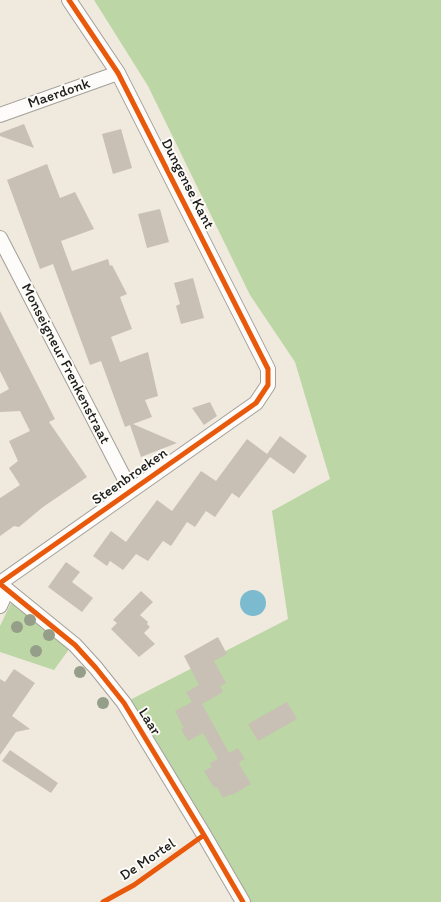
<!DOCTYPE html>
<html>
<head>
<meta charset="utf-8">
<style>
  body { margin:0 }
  canvas { display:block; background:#efe9de }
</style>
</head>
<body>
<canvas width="441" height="902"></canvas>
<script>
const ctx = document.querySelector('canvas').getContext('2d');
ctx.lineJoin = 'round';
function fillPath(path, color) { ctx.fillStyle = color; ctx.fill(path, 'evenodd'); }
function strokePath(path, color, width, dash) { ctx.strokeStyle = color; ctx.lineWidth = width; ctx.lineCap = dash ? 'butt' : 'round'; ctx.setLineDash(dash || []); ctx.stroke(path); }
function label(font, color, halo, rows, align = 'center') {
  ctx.font = font + ' Itim,sans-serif'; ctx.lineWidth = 4; ctx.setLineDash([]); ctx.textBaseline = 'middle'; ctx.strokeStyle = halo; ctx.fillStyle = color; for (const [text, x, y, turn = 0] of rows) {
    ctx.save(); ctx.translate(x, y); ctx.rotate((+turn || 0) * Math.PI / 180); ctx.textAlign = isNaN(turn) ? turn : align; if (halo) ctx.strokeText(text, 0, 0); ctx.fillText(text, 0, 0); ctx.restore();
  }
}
fillPath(new Path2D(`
  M 94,0 L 441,0 L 441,902 L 243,902 L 124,703 L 288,619 L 272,511 L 330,479 L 295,362 L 250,295 L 148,86 Z
  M 12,601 L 70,648 L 54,670 L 0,652 L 0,626 Z`), '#bcd6a6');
fillPath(new Path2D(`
  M240 603a13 13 0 1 1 26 0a13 13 0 1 1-26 0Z`), '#7cbbcf');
fillPath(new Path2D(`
  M 24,124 L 34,148 L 0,136 L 0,133 Z
  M 121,129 L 132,168 L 113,174 L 102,134 Z
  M 47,164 L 60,198 L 75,192 L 94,229 L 61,241 L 72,271 L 108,259 L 110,266 L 112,265 L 127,294 L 120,297 L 132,329 L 111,337 L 120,362 L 148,352 L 158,396 L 145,400 L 152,417 L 133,424 L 177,443 L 141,457 L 130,425 L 125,427 L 101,361 L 90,365 L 53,264 L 40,269 L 7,180 Z
  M 160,209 L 169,242 L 147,248 L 138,214 Z
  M 193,278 L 204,318 L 181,324 L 176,306 L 180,304 L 174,283 Z
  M 0,311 L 55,419 L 49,422 L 87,477 L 43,507 L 19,527 L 14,526 L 0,536 L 0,498 L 20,485 L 9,468 L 18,461 L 9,441 L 30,431 L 20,411 L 0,412 L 0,394 L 9,389 L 0,371 Z
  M 210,402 L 217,416 L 204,425 L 192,408 Z
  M 280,436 L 307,456 L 294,474 L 270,457 L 239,498 L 232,493 L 215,517 L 206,511 L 195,527 L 187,522 L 171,546 L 163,541 L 148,561 L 136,554 L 123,570 L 110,561 L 107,566 L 93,556 L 111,531 L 126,542 L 157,500 L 172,511 L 201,471 L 216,481 L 247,439 L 267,454 Z
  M 66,562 L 80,572 L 72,582 L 93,598 L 82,612 L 48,587 Z
  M 141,591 L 153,602 L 140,615 L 148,622 L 147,624 L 150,627 L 144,633 L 155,644 L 139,657 L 111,629 L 117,623 L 113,620 Z
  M 218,637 L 227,654 L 214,661 L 226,683 L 220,686 L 223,692 L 202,704 L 229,753 L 238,748 L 245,759 L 239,762 L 240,763 L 239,764 L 251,784 L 232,795 L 231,794 L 223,798 L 217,787 L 214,788 L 204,771 L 212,767 L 210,763 L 218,759 L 203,733 L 188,741 L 181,729 L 184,728 L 175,711 L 192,702 L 186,692 L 199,685 L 184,656 Z
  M 14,669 L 35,683 L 12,716 L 30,729 L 16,732 L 0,755 L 0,679 L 5,682 Z
  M 287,702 L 297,719 L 258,741 L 248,724 Z
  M 10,750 L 58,783 L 51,793 L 2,761 Z`), '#c8c0b4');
const minor = new Path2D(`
  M 0,115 L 118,73
  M 0,238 L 131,491
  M 0,583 L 256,403 L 268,385 L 268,369 L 118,73 L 69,0
  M 0,584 L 75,645 L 96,668 L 124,703 L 204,835 L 243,902
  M 0,606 L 7,590`);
strokePath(minor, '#a3a099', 16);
strokePath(minor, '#fdfcfa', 14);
strokePath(new Path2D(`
  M 0,583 L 256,403 L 268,385 L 268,369 L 118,73 L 69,0
  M 0,584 L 75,645 L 96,668 L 124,703 L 204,835 L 243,902
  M 103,902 L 134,885 L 204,835`), '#e8590c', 5);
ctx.fillStyle = '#959e88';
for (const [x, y] of [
  [30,620],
  [17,627],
  [49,635],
  [36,651],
  [80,672],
  [103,703]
]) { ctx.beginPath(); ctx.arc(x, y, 6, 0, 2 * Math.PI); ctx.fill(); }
label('15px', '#1c1c1c', '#fdfcf7', [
  ["Maerdonk",59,94,-19],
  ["Dungense Kant",187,184,63],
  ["Monseigneur Frenkenstraat",65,364,63],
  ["Steenbroeken",130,477,-35],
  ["Laar",149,722,58],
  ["De Mortel",148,860,-34]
]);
</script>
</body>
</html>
